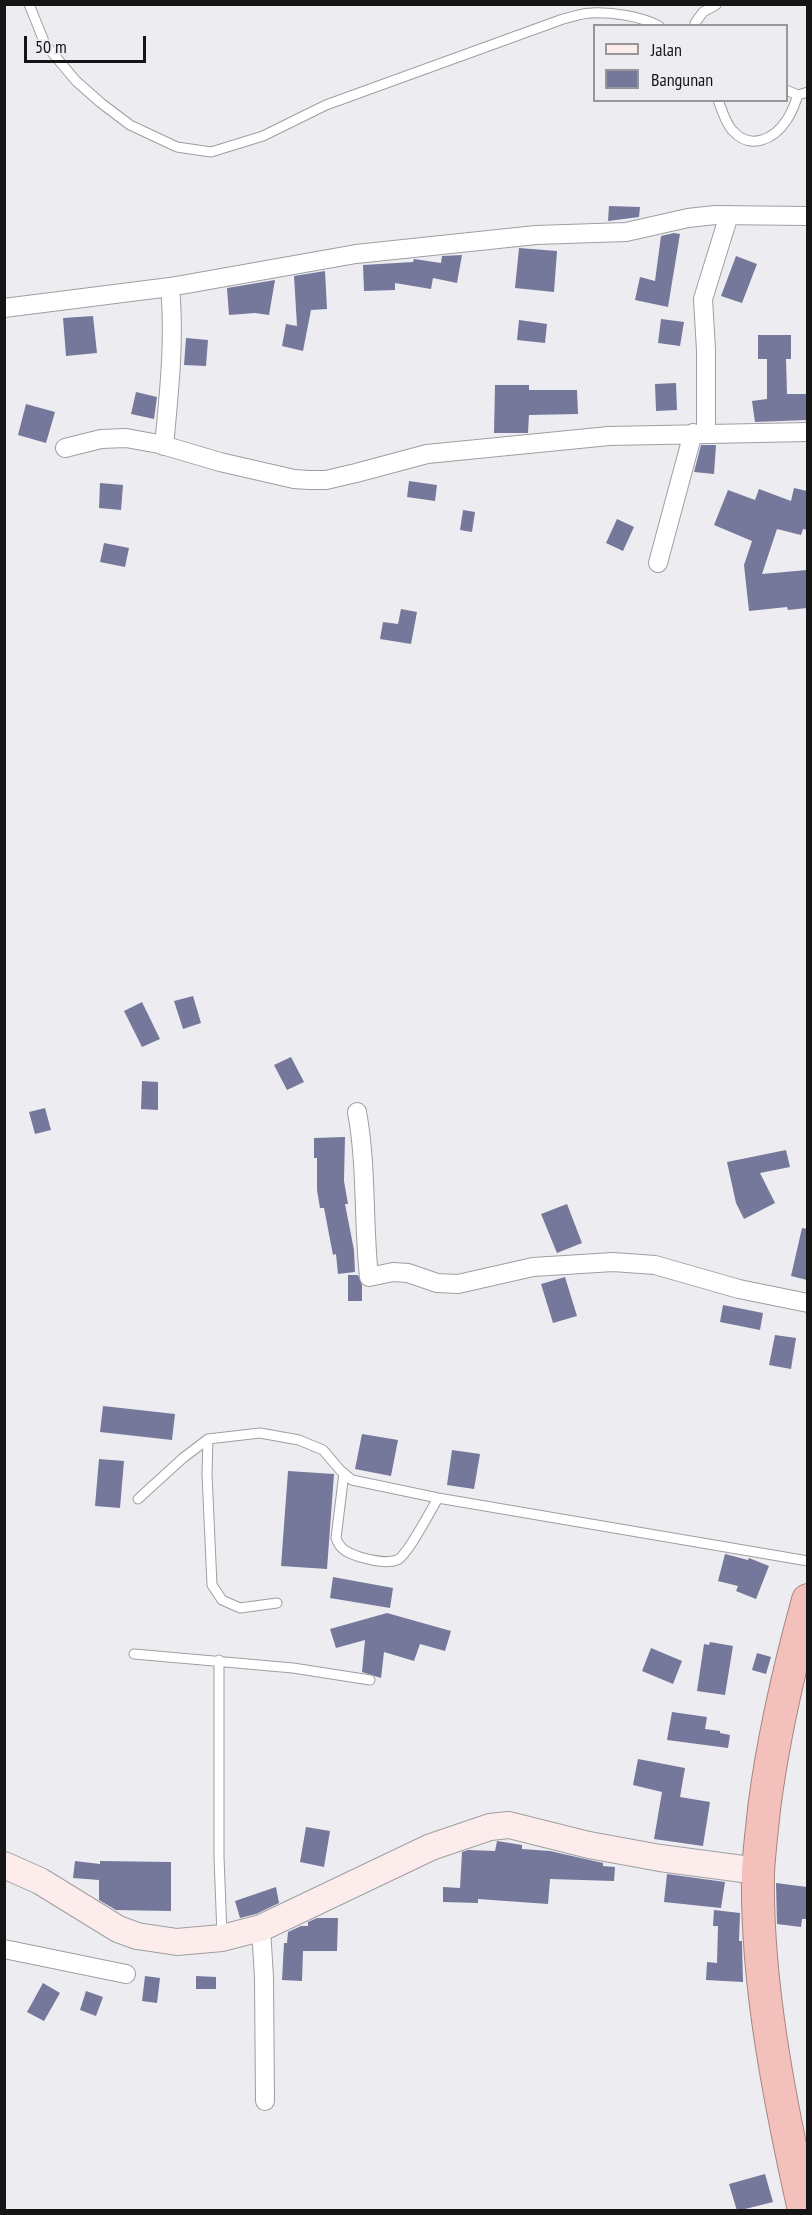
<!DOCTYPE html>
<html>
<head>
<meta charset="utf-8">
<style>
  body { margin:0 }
  #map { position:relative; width:812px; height:2215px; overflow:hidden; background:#ededf1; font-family:"PT Sans Narrow",sans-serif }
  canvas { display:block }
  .frame { position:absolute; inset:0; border:6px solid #151516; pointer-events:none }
  .legend { position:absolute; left:593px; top:24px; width:195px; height:78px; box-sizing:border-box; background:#ededf1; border:2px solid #979799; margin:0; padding:8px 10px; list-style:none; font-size:18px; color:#151516 }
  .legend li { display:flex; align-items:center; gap:12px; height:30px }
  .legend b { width:30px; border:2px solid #979799 }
  .scale { position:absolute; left:24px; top:36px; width:122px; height:27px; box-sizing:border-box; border:3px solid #151516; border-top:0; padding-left:8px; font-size:18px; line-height:21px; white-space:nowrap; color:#151516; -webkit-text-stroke:4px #ededf1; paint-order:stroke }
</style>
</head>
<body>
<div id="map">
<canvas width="812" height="2215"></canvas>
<div class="frame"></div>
<ul class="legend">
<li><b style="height:8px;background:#fceceb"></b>Jalan</li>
<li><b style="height:16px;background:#75779b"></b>Bangunan</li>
</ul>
<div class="scale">50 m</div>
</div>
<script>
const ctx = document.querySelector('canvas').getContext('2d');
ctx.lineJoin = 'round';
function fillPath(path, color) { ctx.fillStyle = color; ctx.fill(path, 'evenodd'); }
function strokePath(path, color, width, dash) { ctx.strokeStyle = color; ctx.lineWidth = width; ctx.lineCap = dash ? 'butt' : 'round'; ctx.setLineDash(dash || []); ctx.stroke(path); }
fillPath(new Path2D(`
  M 609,206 L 640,207 L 639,217 L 608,221 Z
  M 674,233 L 680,234 L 668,307 L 635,300 L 640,277 L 655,281 L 661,236 Z
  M 519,248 L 557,251 L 554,292 L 515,288 Z
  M 462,255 L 457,283 L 433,278 L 431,289 L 395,283 L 395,290 L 364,291 L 363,265 L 413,262 L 414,259 L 441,263 L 442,256 Z
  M 736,256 L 757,264 L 742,303 L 721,296 Z
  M 325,271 L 327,309 L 311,310 L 303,351 L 282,346 L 286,324 L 297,326 L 294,276 Z
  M 275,280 L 269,315 L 255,313 L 229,315 L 227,288 Z
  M 93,316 L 97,353 L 66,356 L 63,318 Z
  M 661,319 L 684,322 L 680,346 L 658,343 Z
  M 519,320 L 547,324 L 545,343 L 517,340 Z
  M 758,335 L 791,335 L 791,359 L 786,359 L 787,394 L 807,394 L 807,420 L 755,422 L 752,401 L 767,399 L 767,359 L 758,359 Z
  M 186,338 L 208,340 L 206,366 L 184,365 Z
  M 676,383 L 677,410 L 656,411 L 655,384 Z
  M 495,385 L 529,385 L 529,390 L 577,390 L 578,414 L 529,415 L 528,433 L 494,433 Z
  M 136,392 L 157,397 L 154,419 L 131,414 Z
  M 26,404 L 55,412 L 46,443 L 18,435 Z
  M 701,445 L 716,445 L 714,474 L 694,472 Z
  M 409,481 L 437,485 L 435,501 L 407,497 Z
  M 100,483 L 123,485 L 121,510 L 99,508 Z
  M 794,488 L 807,491 L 807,530 L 803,529 L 801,535 L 777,529 L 762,574 L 807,570 L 807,608 L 788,610 L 787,607 L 749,611 L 744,565 L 752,541 L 714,525 L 728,490 L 755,500 L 759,489 L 791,501 Z
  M 463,510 L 475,512 L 472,532 L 460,530 Z
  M 617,519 L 634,527 L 623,551 L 606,543 Z
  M 104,543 L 129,548 L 125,567 L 100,562 Z
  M 401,609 L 417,612 L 411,644 L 380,639 L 383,622 L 398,624 Z
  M 193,996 L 201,1023 L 183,1029 L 174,1001 Z
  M 142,1002 L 160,1039 L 142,1047 L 124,1011 Z
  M 291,1057 L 304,1082 L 287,1090 L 274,1065 Z
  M 142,1081 L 158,1082 L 158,1110 L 141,1109 Z
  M 45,1108 L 51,1130 L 35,1134 L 29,1112 Z
  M 345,1137 L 344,1181 L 348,1204 L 345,1204 L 354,1250 L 355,1272 L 338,1274 L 336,1254 L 333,1255 L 324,1208 L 320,1208 L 317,1190 L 317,1158 L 314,1158 L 314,1138 Z
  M 786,1150 L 790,1167 L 760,1173 L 775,1203 L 744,1219 L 736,1203 L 727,1162 Z
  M 567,1204 L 582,1243 L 557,1253 L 541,1214 Z
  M 802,1228 L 807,1229 L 807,1280 L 791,1276 Z
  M 348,1275 L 358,1275 L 362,1285 L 362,1301 L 348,1301 Z
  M 565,1277 L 577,1316 L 553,1323 L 541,1284 Z
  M 723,1305 L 763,1313 L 760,1330 L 720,1322 Z
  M 775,1335 L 796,1338 L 791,1369 L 769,1365 Z
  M 103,1406 L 175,1414 L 172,1440 L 100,1432 Z
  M 362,1434 L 398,1440 L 391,1476 L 355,1469 Z
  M 452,1450 L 480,1454 L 474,1489 L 447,1485 Z
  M 99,1459 L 124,1461 L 120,1508 L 95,1506 Z
  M 288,1471 L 334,1474 L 327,1569 L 281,1566 Z
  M 725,1554 L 748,1560 L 749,1558 L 769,1566 L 756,1599 L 736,1591 L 738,1586 L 718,1581 Z
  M 333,1577 L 393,1588 L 390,1608 L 330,1598 Z
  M 387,1613 L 451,1631 L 445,1651 L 420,1644 L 414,1661 L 384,1652 L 381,1678 L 362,1672 L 365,1640 L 336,1648 L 330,1629 Z
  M 710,1642 L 733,1646 L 725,1695 L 697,1691 L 704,1644 L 709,1645 Z
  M 651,1648 L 682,1661 L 673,1684 L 642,1671 Z
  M 757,1653 L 771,1657 L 766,1674 L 752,1670 Z
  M 672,1712 L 707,1717 L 705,1729 L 720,1731 L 720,1733 L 730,1735 L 728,1748 L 667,1740 Z
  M 638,1759 L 685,1768 L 680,1797 L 710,1802 L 703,1846 L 654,1839 L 662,1792 L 633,1785 Z
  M 306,1827 L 330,1831 L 324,1867 L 300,1862 Z
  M 497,1841 L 522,1845 L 522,1849 L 550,1851 L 603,1863 L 603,1866 L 615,1867 L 614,1881 L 550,1879 L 548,1904 L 478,1899 L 478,1903 L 443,1902 L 443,1887 L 460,1888 L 462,1852 L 468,1850 L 495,1851 Z
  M 75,1861 L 100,1864 L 100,1861 L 171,1862 L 171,1911 L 116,1910 L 99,1900 L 99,1880 L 73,1878 Z
  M 667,1874 L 725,1882 L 721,1908 L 664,1902 Z
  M 776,1883 L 807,1887 L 807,1919 L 802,1919 L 801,1927 L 777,1924 Z
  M 276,1887 L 279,1903 L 256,1914 L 240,1918 L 235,1901 Z
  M 714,1910 L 740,1913 L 739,1941 L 742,1941 L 743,1982 L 706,1980 L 707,1962 L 717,1963 L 718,1926 L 713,1926 Z
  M 317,1918 L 338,1918 L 337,1951 L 303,1951 L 302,1981 L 282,1980 L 284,1943 L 287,1943 L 288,1932 L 301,1926 L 308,1926 L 308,1922 Z
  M 145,1976 L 160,1978 L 157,2003 L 142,2001 Z
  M 196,1976 L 216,1977 L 216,1989 L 196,1989 Z
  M 43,1983 L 60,1993 L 44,2021 L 27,2012 Z
  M 86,1991 L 103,1997 L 96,2016 L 80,2010 Z
  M 765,2174 L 773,2202 L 737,2211 L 729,2184 Z`), '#75779b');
const lane = new Path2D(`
  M 29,4 L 45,44 L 76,81 L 101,103 L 130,125 L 177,147 L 211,152 L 263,136 L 326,105 L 563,19 C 572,17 582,13 591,13 C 613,12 640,16 659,26
  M 695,26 L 695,23 L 703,12 L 716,5
  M 786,90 L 798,95 L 808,92
  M 718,100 C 722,110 725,122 732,130 C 750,151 774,139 786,121 C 792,113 795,103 798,95
  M 208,1439 L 207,1474 L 212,1585 L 222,1600 L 240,1608 L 277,1603
  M 344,1473 L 336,1538 C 340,1550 348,1553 360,1557 C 371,1560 386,1564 397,1560 C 407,1556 431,1510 438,1498
  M 138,1499 L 183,1458 L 208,1439 L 260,1433 L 299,1440 L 323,1450 L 341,1471 L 352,1480 L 438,1498 L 808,1561
  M 134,1654 L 293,1668 L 370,1680
  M 219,1660 L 219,1857 L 222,1935`);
const street = new Path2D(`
  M 4,308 L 170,287 L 356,254 L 536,235 L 626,232 L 688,218 L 715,215 L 808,216
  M 706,433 L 706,350 L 703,299 L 729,215
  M 164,446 C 169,393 175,340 170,287
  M 65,448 L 101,439 L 126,438 L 159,444 L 220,462 L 294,479 L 309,480 L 326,480 L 356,473 L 427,454 L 609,436 L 808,432
  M 658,563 L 693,433
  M 357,1112 C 367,1166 363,1221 369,1277 L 393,1272 L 408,1273 L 437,1283 L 458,1284 L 533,1267 L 613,1262 L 655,1265 L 739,1289 L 808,1303
  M 261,1928 L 264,1978 L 265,2101
  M 4,1949 L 126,1974`);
const secondary = new Path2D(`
  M 4,1865 L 40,1881 L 118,1929 L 137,1936 L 177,1942 L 222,1938 L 261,1928 L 431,1847 L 490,1827 L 509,1825 L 589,1845 L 660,1858 L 758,1871`);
const highway = new Path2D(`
  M 804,2210 C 780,2103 756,1982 758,1873 C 759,1852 762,1830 764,1809 C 773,1738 789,1669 808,1600`);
strokePath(lane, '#9f9fa2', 11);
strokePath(street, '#9f9fa2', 20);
strokePath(secondary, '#9f9fa2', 28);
strokePath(highway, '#a68481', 34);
strokePath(lane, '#fff', 9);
strokePath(street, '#fff', 18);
strokePath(secondary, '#fceceb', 26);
strokePath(highway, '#f4c0bb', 32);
</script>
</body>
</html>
